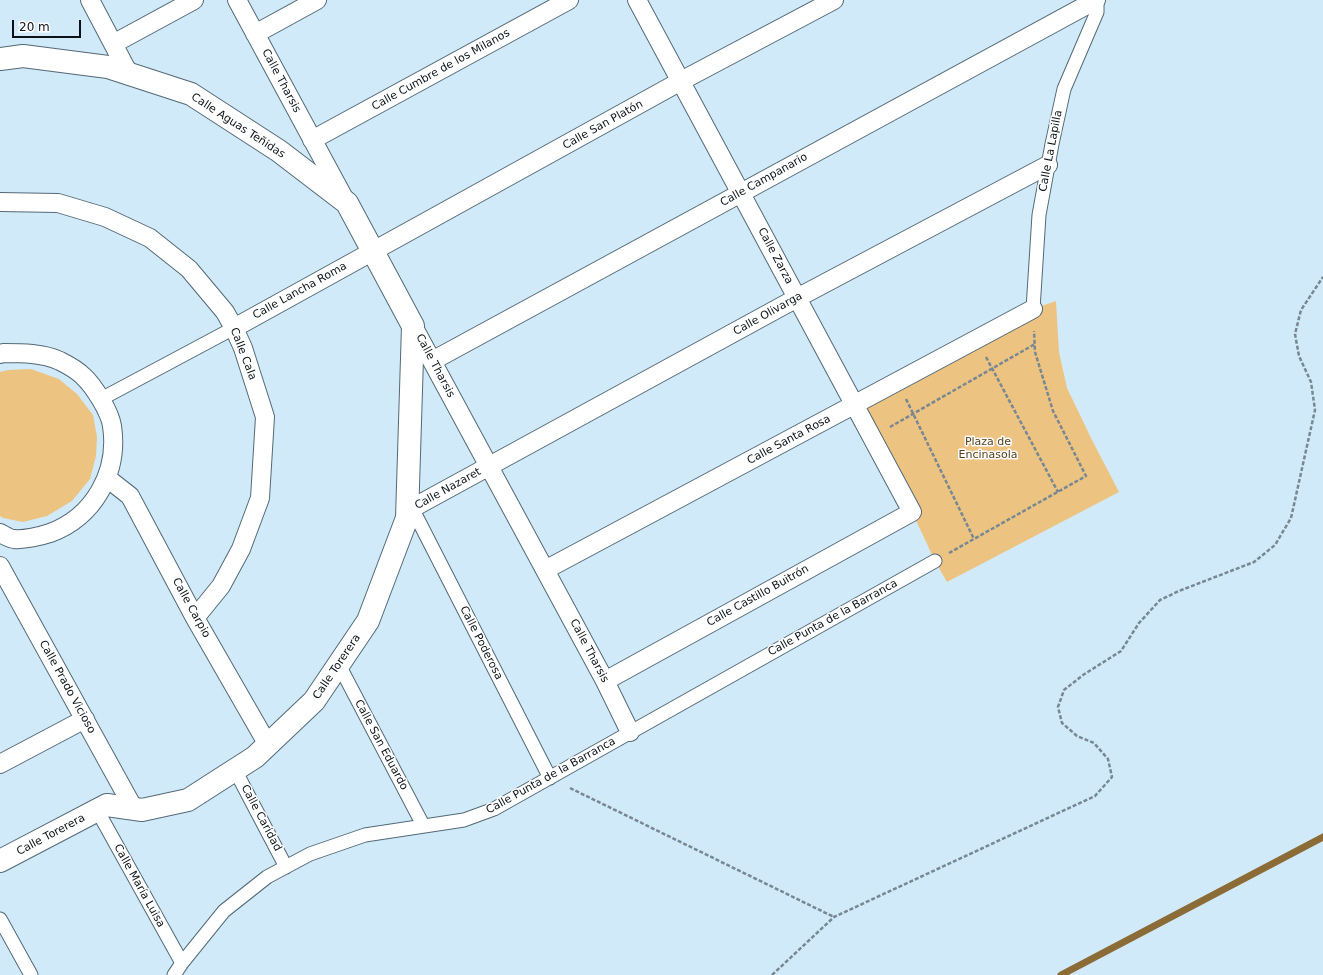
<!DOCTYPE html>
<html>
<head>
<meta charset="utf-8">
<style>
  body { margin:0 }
  #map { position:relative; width:1323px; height:975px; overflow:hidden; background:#d1eaf9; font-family:"DejaVu Sans",sans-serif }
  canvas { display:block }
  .scale { position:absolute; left:12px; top:20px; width:69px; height:18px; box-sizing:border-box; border:2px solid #0a1217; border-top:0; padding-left:5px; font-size:12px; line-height:14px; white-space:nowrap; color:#0a1217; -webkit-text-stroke:3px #fff; paint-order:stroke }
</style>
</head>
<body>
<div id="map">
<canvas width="1323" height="975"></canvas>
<div class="scale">20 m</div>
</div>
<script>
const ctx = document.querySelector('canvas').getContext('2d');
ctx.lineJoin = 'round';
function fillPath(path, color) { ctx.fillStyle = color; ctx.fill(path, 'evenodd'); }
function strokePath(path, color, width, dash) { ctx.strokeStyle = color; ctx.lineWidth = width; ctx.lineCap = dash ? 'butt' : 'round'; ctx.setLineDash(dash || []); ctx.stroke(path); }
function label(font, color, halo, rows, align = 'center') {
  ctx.font = font + ' "DejaVu Sans",sans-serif'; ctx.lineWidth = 3; ctx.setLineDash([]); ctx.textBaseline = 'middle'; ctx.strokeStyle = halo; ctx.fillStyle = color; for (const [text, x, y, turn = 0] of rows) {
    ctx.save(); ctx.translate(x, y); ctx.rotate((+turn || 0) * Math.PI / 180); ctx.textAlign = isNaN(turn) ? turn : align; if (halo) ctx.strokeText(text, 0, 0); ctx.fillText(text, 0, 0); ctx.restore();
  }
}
fillPath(new Path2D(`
  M 1056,301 L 1059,352 L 1067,388 L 1092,440 L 1119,492 L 947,582 L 935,561 L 912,512 L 855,405 L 1033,309 Z
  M 31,369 L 59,379 L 77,394 L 93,415 L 97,437 L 96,456 L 90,479 L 72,501 L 47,516 L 23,522 L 3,518 L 0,516 L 0,372 L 8,370 Z`), '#edc381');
strokePath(new Path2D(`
  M 1061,975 L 1323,837`), '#8c6c36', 7);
const pedestrian = new Path2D(`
  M 1033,309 L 1039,215 L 1052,144 L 1064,89 L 1097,12 L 1097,0
  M 101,399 L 234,328
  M 412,508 L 550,778
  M 339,665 L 423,825
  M 235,770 L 286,867
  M 97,810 L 182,963
  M 0,919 L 31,975
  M 174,975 L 182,963 L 224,911 L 267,877 L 310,854 L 365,835 L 464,820 L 494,809 L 935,561`);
const minor = new Path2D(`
  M 90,0 L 129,74
  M 237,0 L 345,200
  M 255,34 L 317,0
  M 113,44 L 194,0
  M 312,140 L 569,0
  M 0,202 L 58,203 L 105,217 L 150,238 L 189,269 L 225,312 L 234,328 L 243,348 L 265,417 L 260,498 L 241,549 L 221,586 L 195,618
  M 413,326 L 605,681 L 630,732
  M 234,328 L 681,81 L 834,0
  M 0,354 L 3,353 C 22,353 43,353 60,361 C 68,365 78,371 83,376 C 94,386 110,412 112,426 C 119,472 94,517 50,533 C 41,536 24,540 14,539 C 10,539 4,535 0,533
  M 432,361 L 1096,0
  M 107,478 L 130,496 L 195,618 L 268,745
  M 407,511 L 797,298 L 1048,165
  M 0,566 L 134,809
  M 545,570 L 1033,309
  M 605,681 L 912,512 L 637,0
  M 0,764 L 85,719`);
const tertiary = new Path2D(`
  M 0,59 L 23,56 L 108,67 L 191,94 L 279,151 L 347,203 L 413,326 L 407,518 L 368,621 L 314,701 L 255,757 L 188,800 L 142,810 L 107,805 L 0,861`);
strokePath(pedestrian, '#536976', 15);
strokePath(minor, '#536976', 20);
strokePath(tertiary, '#536976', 24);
strokePath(new Path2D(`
  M 986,357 L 1058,492
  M 906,399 L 974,539
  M 890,427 L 1035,344
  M 949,553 L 1086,476 L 1053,411 L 1035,352 L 1034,331
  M 570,788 L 834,917
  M 772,975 L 834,917 L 1095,796 L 1112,777 L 1108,759 L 1094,743 L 1077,736 L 1062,723 L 1058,707 L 1064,690 L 1083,675 L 1121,651 L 1139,623 L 1160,600 L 1179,591 L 1254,562 L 1275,545 L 1291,518 L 1315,410 L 1311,382 L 1299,356 L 1295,334 L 1301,310 L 1323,277`), '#778892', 2.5, [4, 2]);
strokePath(pedestrian, '#fff', 13);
strokePath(minor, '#fff', 18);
strokePath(tertiary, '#fff', 22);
label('11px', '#0a1217', '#fff', [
  ["Calle Cumbre de los Milanos",441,70,-29],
  ["Calle Tharsis",281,81,62],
  ["Calle San Platón",603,125,-29],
  ["Calle Aguas Teñidas",238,126,33],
  ["Calle La Lapilla",1051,151,-79],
  ["Calle Campanario",764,180,-29],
  ["Calle Zarza",775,256,62],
  ["Calle Lancha Roma",300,291,-29],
  ["Calle Olivarga",768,314,-29],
  ["Calle Cala",243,354,69],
  ["Calle Tharsis",435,366,62],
  ["Calle Santa Rosa",789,440,-28],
  ["Calle Nazaret",448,489,-29],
  ["Calle Castillo Buitrón",758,596,-29],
  ["Calle Carpio",191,608,61],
  ["Calle Punta de la Barranca",833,618,-29],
  ["Calle Poderosa",481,643,63],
  ["Calle Tharsis",589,651,62],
  ["Calle Torerera",337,667,-56],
  ["Calle Prado Vicioso",67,687,61],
  ["Calle San Eduardo",381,745,62],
  ["Calle Punta de la Barranca",551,776,-29],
  ["Calle Caridad",261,818,62],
  ["Calle Torerera",51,835,-28],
  ["Calle María Luisa",139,886,61]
]);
label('11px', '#533f1d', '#fff', [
  ["Plaza de",988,442],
  ["Encinasola",988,455]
]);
</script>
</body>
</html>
